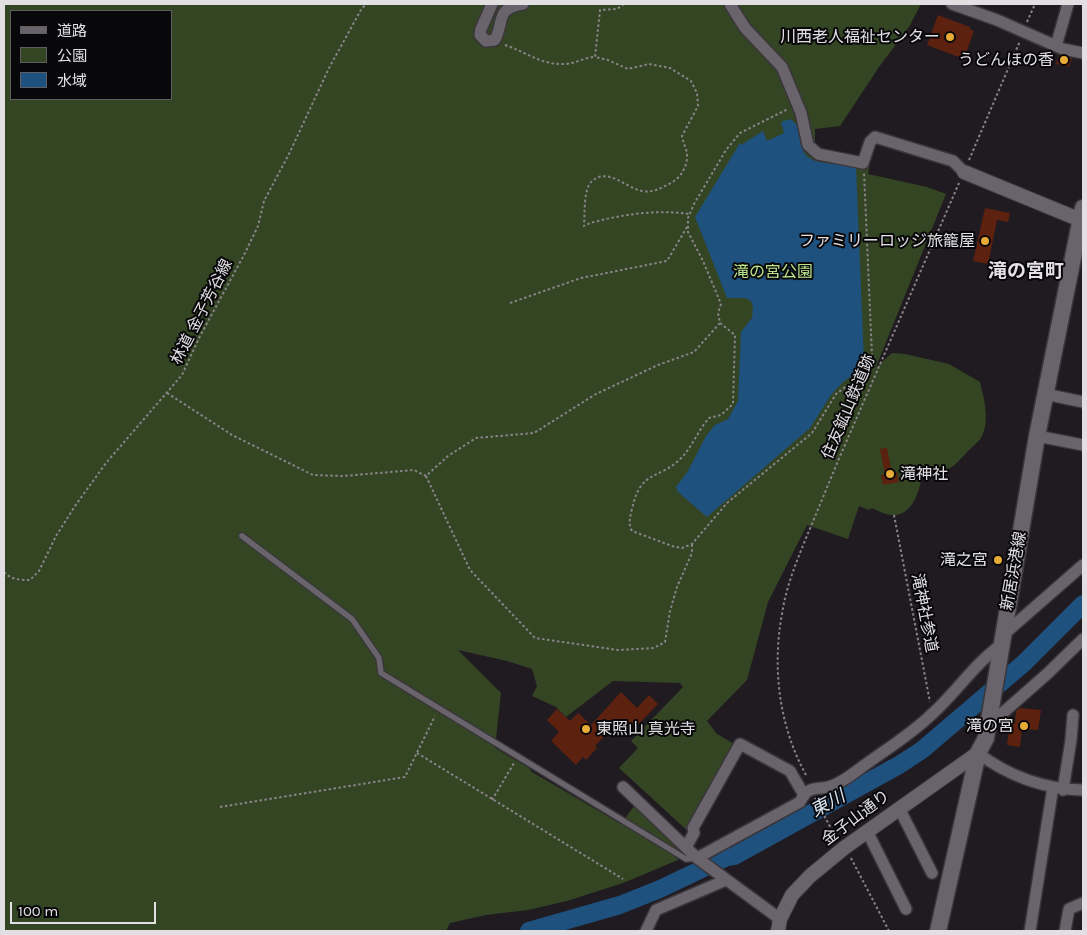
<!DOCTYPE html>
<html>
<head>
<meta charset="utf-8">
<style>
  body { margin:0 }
  #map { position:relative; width:1087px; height:935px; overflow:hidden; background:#201b21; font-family:Karla,"Noto Sans JP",sans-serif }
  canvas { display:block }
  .frame { position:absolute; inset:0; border:5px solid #e2dfe3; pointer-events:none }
  .legend { position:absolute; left:10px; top:10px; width:162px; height:90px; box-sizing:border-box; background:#080709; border:1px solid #5f5d60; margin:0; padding:6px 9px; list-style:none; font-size:15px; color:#e2dfe3 }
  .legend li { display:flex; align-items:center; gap:10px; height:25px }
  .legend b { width:25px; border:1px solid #5f5d60 }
  .scale { position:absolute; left:10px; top:902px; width:146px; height:22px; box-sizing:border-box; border:2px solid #e2dfe3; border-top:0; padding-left:6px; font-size:15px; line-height:18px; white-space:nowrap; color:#e2dfe3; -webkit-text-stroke:4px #080709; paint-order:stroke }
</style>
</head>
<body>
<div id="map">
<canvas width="1087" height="935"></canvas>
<div class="frame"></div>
<ul class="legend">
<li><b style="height:6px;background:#69646b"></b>道路</li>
<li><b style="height:14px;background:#344523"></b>公園</li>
<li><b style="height:14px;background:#1f517e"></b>水域</li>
</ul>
<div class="scale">100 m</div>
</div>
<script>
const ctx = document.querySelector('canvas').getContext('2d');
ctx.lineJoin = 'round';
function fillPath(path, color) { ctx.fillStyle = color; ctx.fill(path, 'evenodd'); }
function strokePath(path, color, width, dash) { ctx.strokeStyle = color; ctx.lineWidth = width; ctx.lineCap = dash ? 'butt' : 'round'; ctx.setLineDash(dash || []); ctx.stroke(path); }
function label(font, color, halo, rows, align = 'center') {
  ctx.font = font + ' Karla,"Noto Sans JP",sans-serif'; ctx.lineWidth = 4; ctx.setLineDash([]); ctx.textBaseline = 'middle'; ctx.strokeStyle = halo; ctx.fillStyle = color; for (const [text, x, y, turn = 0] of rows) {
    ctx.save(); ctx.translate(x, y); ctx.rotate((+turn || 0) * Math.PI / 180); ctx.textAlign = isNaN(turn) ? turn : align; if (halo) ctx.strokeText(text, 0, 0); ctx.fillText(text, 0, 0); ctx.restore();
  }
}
fillPath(new Path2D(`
  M 4,4 L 921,4 L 909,27 L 879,67 L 840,126 L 815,129 L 815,146 L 821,151 L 853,156 L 870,163 L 868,174 L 927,187 L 946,194 L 876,367 L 892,353 L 905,354 L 949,364 L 980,382 C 984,399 990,420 982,436 C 979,442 972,447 968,451 C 950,471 949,471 922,476 C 919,494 910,521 886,514 C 882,513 877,510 872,508 L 869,510 L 859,506 L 848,539 L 807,525 L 768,602 L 747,680 L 707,721 L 717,734 L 736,745 L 691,834 L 619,768 L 638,748 L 631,741 L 683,687 L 680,683 L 613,681 L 566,717 L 556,707 L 532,696 L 537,686 L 532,669 L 507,661 L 458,650 L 501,693 L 495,748 L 529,768 L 532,772 L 621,824 L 634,806 L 682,849 L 677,858 L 678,860 L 623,883 L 567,901 L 528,910 L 486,915 L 450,923 L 446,931 L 4,931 ZM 11,11 L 171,11 L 171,99 L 11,99 Z`), '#344523');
fillPath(new Path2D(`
  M 790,119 C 805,127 796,147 808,157 C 817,165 844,164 856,166 L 864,362 L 860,370 L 843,382 L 831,395 L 810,428 L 707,517 L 678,492 L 676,487 L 688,471 L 706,436 L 715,425 L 728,419 L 738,401 L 741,332 L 752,318 L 753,307 L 751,301 L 745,298 L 727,298 L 695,217 L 740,143 L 741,145 L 763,131 L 767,141 L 784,133 L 781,122 Z`), '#1f517e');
strokePath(new Path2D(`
  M 529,931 L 620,905 L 660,889 L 727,857 L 734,856 L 899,765 L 922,750 L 1024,663 L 1083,604`), '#1f517e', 18);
fillPath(new Path2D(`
  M 938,15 L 970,27 L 970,29 L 974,31 L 964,59 L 927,45 Z
  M 1059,55 L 1072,58 L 1069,67 L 1056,64 Z
  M 985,208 L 1010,213 L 1008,222 L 997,220 L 988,264 L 973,261 Z
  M 887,448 L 892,473 L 897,472 L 899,482 L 883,485 L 881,475 L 885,474 L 880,449 Z
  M 621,692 L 637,708 L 649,695 L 658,704 L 628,735 L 616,724 L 595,746 L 597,748 L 586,760 L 583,757 L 576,765 L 551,741 L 559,732 L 547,720 L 557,709 L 570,721 L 578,713 L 591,725 Z
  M 1020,708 L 1041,710 L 1038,730 L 1022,729 L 1020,747 L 1007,745 L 1010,722 L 1015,723 L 1016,711 Z`), '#5d2110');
const service = new Path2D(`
  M 242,536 L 352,619 L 379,658 L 381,673 L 686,859 L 696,858`);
const minor = new Path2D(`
  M 492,4 L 481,29 L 480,35 L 486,41 L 495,40 C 505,19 495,9 523,4
  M 730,4 L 745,28 L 782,67 L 801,113 L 808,145 L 818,154 L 863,163 L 870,142 L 875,137 L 953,161 L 964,172
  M 952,4 L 997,20 L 1063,49 L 1083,53
  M 1056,46 L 1068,4
  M 1045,394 L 1083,402
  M 1037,436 L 1083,445
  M 1003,635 L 1083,565
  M 989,725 L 1047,674 L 1083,639
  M 978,753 C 1008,776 1045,789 1083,790
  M 623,787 L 697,858 L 780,919
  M 1063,790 L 1071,740 L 1073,715
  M 899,808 L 932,873
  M 867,831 L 906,909
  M 686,847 L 694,833 L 693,828 L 740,744 L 790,771 L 804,795
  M 697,858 L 800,802 C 808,786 813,790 828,787 C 837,785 850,776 858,770 C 882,752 909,736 931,715 C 956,693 974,664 1001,645
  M 646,931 L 656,910 L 726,880
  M 1030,931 L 1053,787
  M 1065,931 L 1069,909 L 1083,903`);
const tertiary = new Path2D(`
  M 964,172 L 1083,221
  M 778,931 L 780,919 L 792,895 L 810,876 L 844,848 L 978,753`);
const secondary = new Path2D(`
  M 938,931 L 978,753 L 986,738 L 1037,436 L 1083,208`);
strokePath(service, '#39363b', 8);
strokePath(minor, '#39363b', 14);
strokePath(tertiary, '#39363b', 16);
strokePath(secondary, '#39363b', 19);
strokePath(new Path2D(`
  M 624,4 L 617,9 L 600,10 L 595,57 L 608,60 L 628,69 L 649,64 L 670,68 L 691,81 L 697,93 L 698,106 L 682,136 C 683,144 688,150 687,158 C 686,169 680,178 671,183 C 661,188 653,193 642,191 C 626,188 608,167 592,181 C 583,189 585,215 584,226 C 591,222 599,221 606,219 C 634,213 661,210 689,214
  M 1027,22 L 1035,4
  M 505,45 C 526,52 541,65 564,64 C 575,64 585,57 595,57
  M 969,160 L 1020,41
  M 510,303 L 581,278 L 667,261 L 687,227
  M 720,323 L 735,335 L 733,404 L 721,415 L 709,418 C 699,429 693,445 683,456 C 661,481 641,467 632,509 C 630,517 628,524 632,531 L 672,546 L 682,548 L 692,544 L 727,503 L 812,433 L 836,394 L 864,373 L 871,362 L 872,356 L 864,172
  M 167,393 L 232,435 L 313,475 L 343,476 L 414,470 L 426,476 L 448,456 L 476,438 L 534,433 L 596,394 L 658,365 L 694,352 L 720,323 L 718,313 L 721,304 L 703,261 L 688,232 L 688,218 L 694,204 L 726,150 L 740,133 L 786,110 L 788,110
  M 426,476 L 470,570 L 535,638 L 618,650 L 654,648 L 665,642 L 670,611 L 677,587 L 692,553 L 692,544
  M 894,515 L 930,702
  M 4,572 C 11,580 21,580 30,580 L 39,571 L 56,536 L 75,506 L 106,463 L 182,375 L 199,338 L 244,255 L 258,226 L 264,201 L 289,154 L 329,68 L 362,8 L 367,4
  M 417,753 L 623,879
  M 806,775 C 779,726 772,668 782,614 C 786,587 796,563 806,538 C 818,510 829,482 841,454 C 880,364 920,273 959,183
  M 815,798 L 837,840
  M 492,800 L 514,763
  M 220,807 L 405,777 L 435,716
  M 851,858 L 889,931`), '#888489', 2, [2.5, 2.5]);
strokePath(service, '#69646b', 5.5);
strokePath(minor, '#69646b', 11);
strokePath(tertiary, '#69646b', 14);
strokePath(secondary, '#69646b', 16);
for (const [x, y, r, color] of [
  [950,37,5,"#e8ab37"],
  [1064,60,5,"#e8ab37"],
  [985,241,5,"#e8ab37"],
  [890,474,5,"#e8ab37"],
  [998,560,5,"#e8ab37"],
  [1024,726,5,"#e8ab37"],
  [586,729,5,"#e8ab37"]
]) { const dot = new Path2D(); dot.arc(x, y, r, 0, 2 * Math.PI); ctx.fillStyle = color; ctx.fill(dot); strokePath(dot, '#080709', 2); }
label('16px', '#e2dfe3', '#080709', [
  ["川西老人福祉センター",940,37],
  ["うどんほの香",1054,60],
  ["ファミリーロッジ旅籠屋",975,241],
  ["滝神社",900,474,"left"],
  ["滝之宮",988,560],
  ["滝の宮",1014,726],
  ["東照山 真光寺",596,729,"left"]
], 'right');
label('16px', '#bae58d', '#080709', [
  ["滝の宮公園",773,272]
]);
label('16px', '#e2dfe3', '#080709', [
  ["林道 金子芳谷線",202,312,-63],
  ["住友鉱山鉄道跡",849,407,-67],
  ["新居浜港線",1014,571,-80],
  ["滝神社参道",924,613,79],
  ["金子山通り",856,818,-37]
]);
label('italic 18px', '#d7e5f3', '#080709', [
  ["東川",828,804,-29]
]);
label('bold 19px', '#e5e0e8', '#080709', [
  ["滝の宮町",1026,272]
]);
</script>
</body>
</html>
